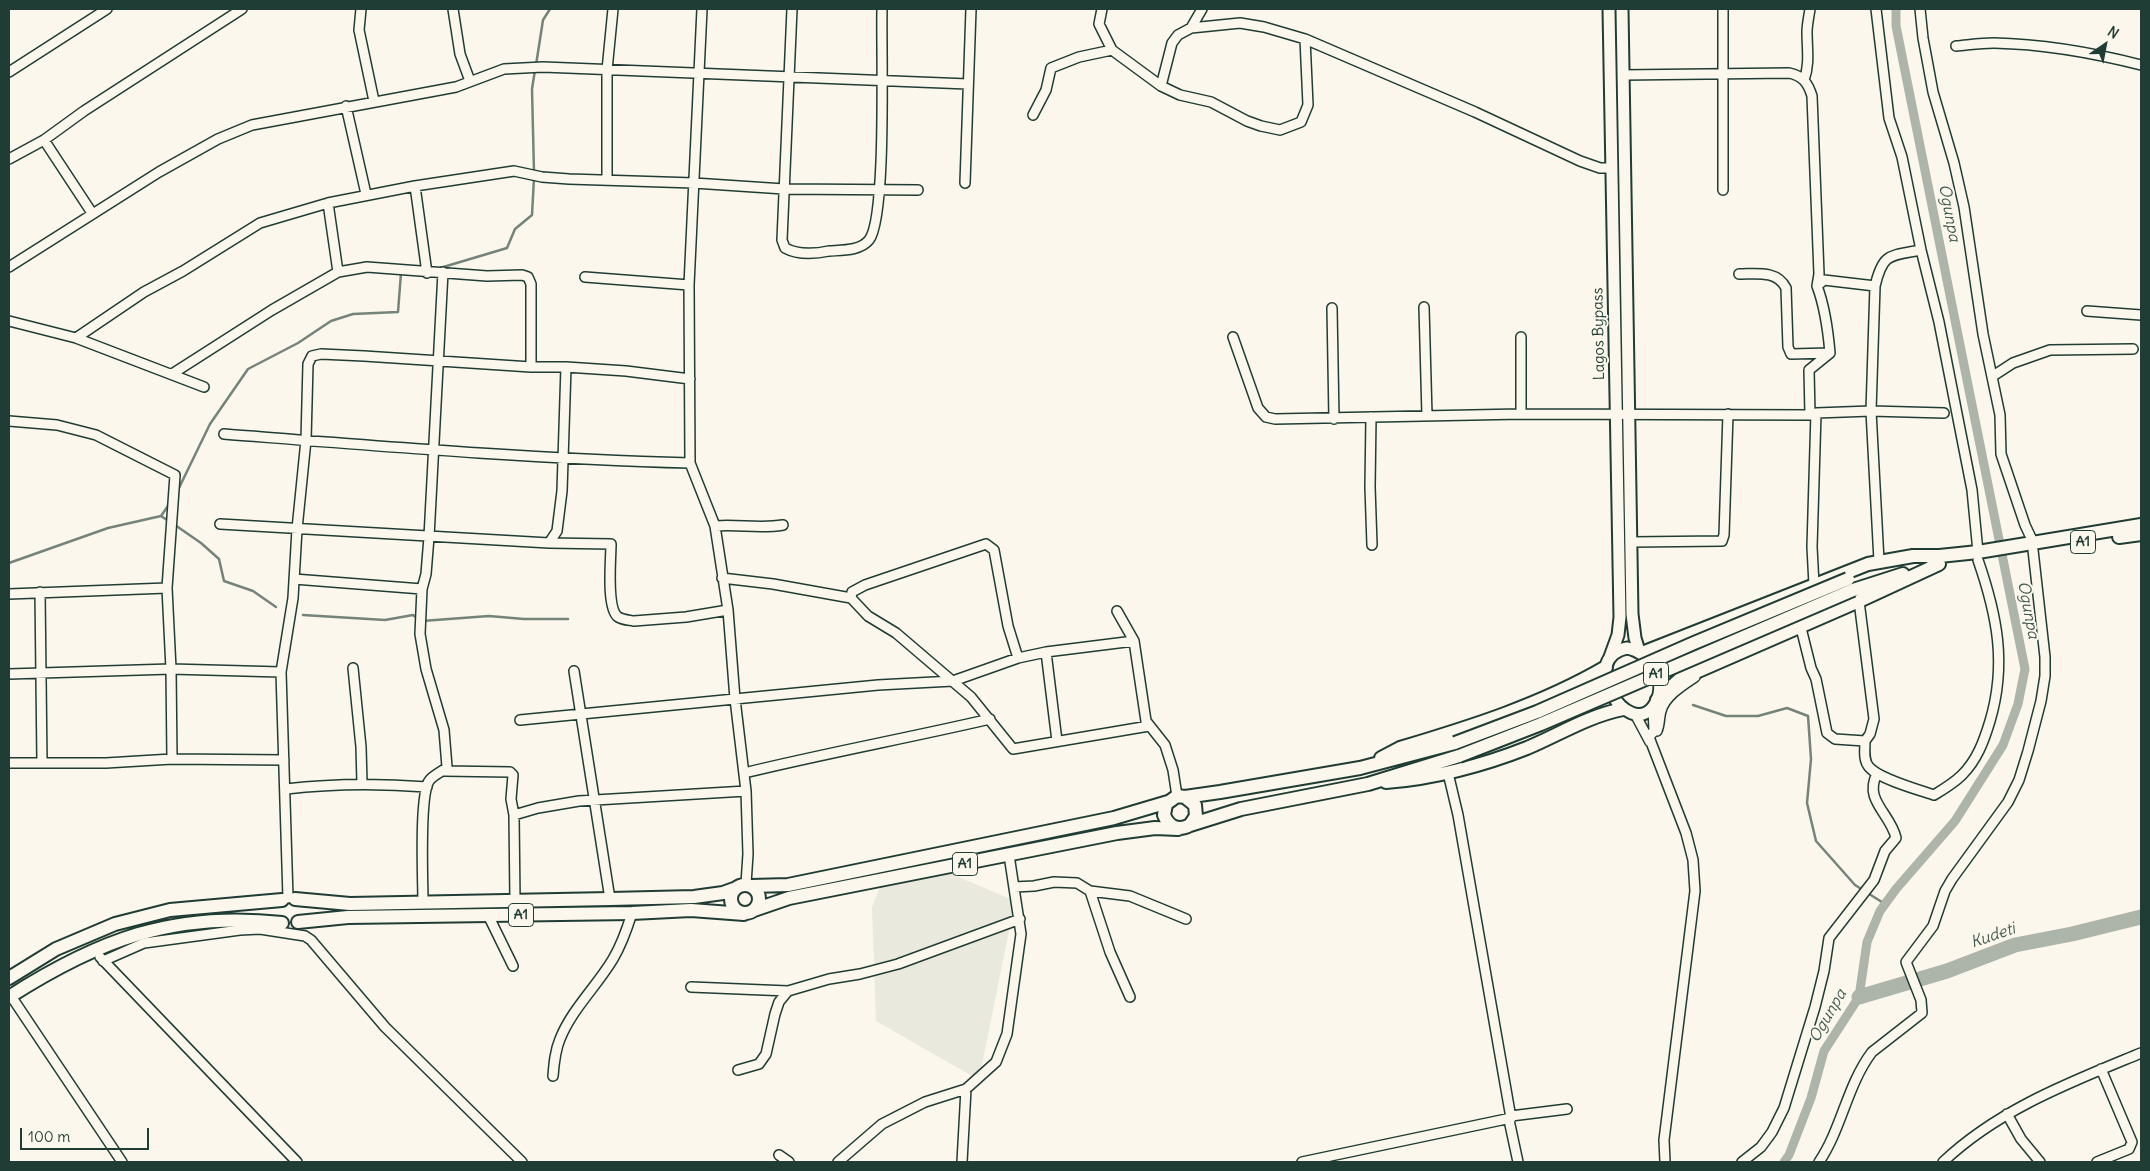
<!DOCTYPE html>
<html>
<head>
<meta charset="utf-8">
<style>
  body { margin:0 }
  #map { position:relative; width:2150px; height:1171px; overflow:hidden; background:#fbf7ec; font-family:Delius,sans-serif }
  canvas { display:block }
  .frame { position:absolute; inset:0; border:10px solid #1f3d34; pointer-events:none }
  .north { position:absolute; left:2080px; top:20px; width:50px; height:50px; -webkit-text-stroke:4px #fbf7ec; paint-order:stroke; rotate:33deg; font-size:14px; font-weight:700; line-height:20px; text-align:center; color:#1f3d34 }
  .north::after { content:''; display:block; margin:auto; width:18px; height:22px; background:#1f3d34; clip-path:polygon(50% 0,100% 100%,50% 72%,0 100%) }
  .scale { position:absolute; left:20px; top:1128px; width:129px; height:22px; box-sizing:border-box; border:2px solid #1f3d34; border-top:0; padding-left:6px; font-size:15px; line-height:18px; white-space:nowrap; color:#1f3d34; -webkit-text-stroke:4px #fbf7ec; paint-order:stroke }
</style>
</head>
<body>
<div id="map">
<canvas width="2150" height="1171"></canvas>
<div class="frame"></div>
<div class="north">N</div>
<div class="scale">100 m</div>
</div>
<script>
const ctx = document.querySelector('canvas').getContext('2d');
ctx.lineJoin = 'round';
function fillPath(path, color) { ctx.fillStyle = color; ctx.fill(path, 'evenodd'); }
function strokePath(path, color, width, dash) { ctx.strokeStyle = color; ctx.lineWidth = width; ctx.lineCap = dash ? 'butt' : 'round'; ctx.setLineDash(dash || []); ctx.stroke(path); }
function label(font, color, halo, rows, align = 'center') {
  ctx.font = font + ' Delius,sans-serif'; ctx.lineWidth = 4; ctx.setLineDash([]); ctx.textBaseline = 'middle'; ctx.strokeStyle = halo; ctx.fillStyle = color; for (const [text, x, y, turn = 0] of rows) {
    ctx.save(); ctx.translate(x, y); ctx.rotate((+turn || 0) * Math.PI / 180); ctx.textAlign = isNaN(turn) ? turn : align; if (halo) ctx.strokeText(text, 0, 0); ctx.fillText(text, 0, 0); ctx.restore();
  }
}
fillPath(new Path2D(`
  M 949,873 L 1015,901 L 979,1080 L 876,1021 L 872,907 L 880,887 Z`), '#eae9de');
strokePath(new Path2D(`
  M 536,65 L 543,20 L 550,9
  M 534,172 L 532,89 L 535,70
  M 440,268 L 507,248 L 515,229 L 532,215 L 534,178
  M 177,492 L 210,424 L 248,369 L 298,343 L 331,321 L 353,314 L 398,312 L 401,273 L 403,273
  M 161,516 L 170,522
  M 175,525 L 201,543 L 219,559 L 224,581 L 253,591 L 276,607
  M 9,563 L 108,528 L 161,516 L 170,503
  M 303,615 L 385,620 L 413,615 L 417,618
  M 422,621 L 489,616 L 524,619 L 568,619
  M 1693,705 L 1726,716 L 1758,716 L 1787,708 L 1808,716 L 1811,759 L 1807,803 L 1816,841 L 1855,885 L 1885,904`), '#74847b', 2.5);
strokePath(new Path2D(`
  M 1784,1162 L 1789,1155 L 1811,1098 L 1824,1051 L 1859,997 L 1867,942 L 1880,911 L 1896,889 L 1955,821 L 2003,745 L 2018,704 L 2025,669 L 1896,26 L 1896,9`), '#adb4aa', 9);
strokePath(new Path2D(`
  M 1859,997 L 1947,971 L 2015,945 L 2072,934 L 2141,917`), '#adb4aa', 15);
const minor = new Path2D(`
  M 361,9 L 359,30 L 374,101
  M 453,9 L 460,54 L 470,81
  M 702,9 L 689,285 L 690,463 L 715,526 L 728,610 L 735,699 L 746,791 L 748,854 L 746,884
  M 792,9 L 782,240 L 785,248 C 798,255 815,254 829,251 C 842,250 860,251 869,240 C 887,218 881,48 882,10
  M 1102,9 L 1099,24 L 1112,50 L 1161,86 L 1180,95 L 1211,102 L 1247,121 L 1261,126 L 1280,130 L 1301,122 L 1308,105 L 1305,39
  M 1723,9 L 1723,190
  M 1876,9 L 1889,118 L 1902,157 L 1921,250 L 1939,322 L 1972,490 L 1978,552
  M 1920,9 L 1923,38 L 1933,92 L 1954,163 L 1964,207 L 1983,334 L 2000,415 L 2001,454 L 2025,525 L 2033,542
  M 1191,28 L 1240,23 L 1264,27 L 1305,39 L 1475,112 L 1580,161 L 1600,168 L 1611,168
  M 1956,46 C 1968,45 1981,43 1994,43 C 2043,44 2094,53 2141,65
  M 9,72 L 107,9
  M 1623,75 L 1789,73 C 1803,76 1808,83 1812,96 L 1819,274 L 1817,286 L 1824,280 L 1875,286
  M 1804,80 C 1810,64 1807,49 1807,32 C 1807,25 1809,16 1810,9
  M 1161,86 L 1172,43 L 1178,35 L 1191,28 L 1202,9
  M 346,106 L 366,194
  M 1033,115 L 1046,90 L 1051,68 L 1079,57 L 1112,50
  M 44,140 L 92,213
  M 9,159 L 44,140 L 84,111 L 242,9
  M 607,180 L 607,70 L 613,9
  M 965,183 L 971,9
  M 415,186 L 427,273
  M 328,203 L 338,272
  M 9,267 L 159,172 L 218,139 L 252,125 L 456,87 L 504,69 L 543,67 L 968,84
  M 1739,274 C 1756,274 1777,270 1786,288 L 1788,347 L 1791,354 L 1830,353
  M 585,277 L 689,285
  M 1424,307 L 1427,416
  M 1332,308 L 1334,419
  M 2087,311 L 2141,315
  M 9,321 L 76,338 L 204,387
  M 1233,337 L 1258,408 L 1266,417 L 1275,419 L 1521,414 L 1810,415 L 1816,413 L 1871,411 L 1944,413
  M 76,338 L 144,292 L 183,271 L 260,223 L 328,203 L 415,186 L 514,171 L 542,177 L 569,179 L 694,183 L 784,189 L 918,190
  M 172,374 L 272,310 L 338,272 L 367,267 L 487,276 L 522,275 L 528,277 L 531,284 L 531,367
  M 1993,376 L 2013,363 L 2050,350 L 2133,349
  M 1521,414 L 1521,337
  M 1810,415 L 1809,370 L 1830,353 C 1828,330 1825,307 1817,286
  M 1371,417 L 1370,487 L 1372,545
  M 9,421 L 57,425 L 96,435 L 175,475 L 167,588 L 171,669 L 172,759
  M 224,434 C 379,446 535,459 690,463
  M 220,524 L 549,543 L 557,531 L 562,491 L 566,367
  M 715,526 C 738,524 760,529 783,525
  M 1632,542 L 1722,541 L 1724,535 L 1728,414
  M 549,543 L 611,544 C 611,559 606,608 618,617 C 623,620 629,620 634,621 L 686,617 L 728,610
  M 1879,561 L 1871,411 L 1875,286 C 1883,253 1889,256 1921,250
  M 722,578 L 773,584 L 851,598 L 868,616 L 896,633 L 971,697 L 1013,749 L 1149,726
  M 294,579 L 422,589
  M 1814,585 L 1812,547 L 1816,413
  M 40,592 L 42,763
  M 9,594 L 167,588
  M 851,598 L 852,592 L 865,585 L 986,544 L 994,550 L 1008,626 L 1018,658
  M 1117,611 L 1134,641 L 1146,721 L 1165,745 L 1173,770 L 1177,796
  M 1802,632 L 1811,668 L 1816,679 L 1827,733 L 1835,739 L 1865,741 L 1870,734 L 1874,719 L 1859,601
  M 1046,652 L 1057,741
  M 353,668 L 361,747 L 362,783
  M 574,671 L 610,899
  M 9,674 L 171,669 L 281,672
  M 1653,708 L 1654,731 L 1649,737 L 1686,833 L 1693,860 L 1695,891 L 1664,1140 L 1665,1162
  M 1635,714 L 1650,742
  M 520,720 L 878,685 L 953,681 L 1018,658 L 1046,652 L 1134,641
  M 1657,731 C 1660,724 1659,717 1661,711 C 1665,696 1683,685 1695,677
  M 1865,741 C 1865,750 1863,760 1869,767 C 1879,779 1919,790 1934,795 C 1944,789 1954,783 1962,775 C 1977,760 1984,741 1990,721 C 2007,664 1997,615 1978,560
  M 9,763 L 106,763 L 172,759 L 284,760
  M 444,771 L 510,772 L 513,775 L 511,799 L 514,815
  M 744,773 C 826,753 908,738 990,719
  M 286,789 C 336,783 377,783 427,787
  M 1014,887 L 1034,886 L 1054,882 L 1077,883 L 1090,891 L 1130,896 L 1186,919
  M 1090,891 L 1110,952 L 1130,997
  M 288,898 L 281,672 L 293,598 L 297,529 L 306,440 L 308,364 L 312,356 L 321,354 L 364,356 L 531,367 L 566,367 L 626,371 L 690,379
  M 515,901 L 514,815 L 538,808 L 579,801 L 746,791
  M 423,903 C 423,880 419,797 429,781 C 433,775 442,772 447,767 L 444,730 L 426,669 L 420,634 L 422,589 L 426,574 L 429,537 L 443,272
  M 488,915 L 513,966
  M 100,957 L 297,1162
  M 103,961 L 144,943 L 240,930 L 260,929 L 305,936 L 311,940 L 385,1027 L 522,1162
  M 691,987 L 788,991 L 829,979 L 860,974 L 898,964 L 1020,919
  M 11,996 L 122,1162
  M 738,1070 L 759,1064 L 766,1054 L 775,1014 L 779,1002 L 788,991
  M 553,1076 C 554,1063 555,1051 560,1039 C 572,1009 597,986 613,959 C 622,944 627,929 632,913
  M 2007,1114 L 2021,1139 L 2040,1162
  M 1511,1116 L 1567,1109
  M 1509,1120 L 1518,1162
  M 779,1155 L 789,1162
  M 838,1162 L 882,1124 L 925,1102 L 966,1089
  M 962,1162 L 966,1089 L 996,1062 L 1007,1034 L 1021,934 L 1009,855
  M 1302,1162 L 1511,1118 L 1458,815 L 1448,773
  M 1742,1162 L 1761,1147 L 1772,1132 L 1784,1108 L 1815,1007 L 1824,971 L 1829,938 L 1874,880 L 1885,851 L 1896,838 C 1891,814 1863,800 1877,774
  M 1819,1162 C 1842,1128 1847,1085 1872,1052 L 1922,1013 L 1921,1000 L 1906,962 L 1933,926 L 1945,891 L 1952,879 L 2008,802 L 2019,780 L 2028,751 L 2041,701 L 2045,676 L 2045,657 L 2033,550
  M 1943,1162 C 1999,1109 2071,1082 2141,1053
  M 2097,1162 L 2129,1149 L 2132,1142 L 2101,1069`);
const major = new Path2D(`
  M 1609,9 L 1620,617 L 1618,635 L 1610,657
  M 1622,9 L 1632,614 L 1635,638 L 1639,651
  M 1627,648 C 1652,652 1670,685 1653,707 C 1628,739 1576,659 1627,648 Z`);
const highway = new Path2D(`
  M 2119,537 L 2141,534
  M 1930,557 L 1978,552 L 2141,525
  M 1853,590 L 1903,574
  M 1642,653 L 1868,564 L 1913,556 L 1938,556
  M 1657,700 L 1680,679 L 1859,601 L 1939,564
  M 1381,758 L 1400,748 C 1470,727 1541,705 1606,667
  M 1386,782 C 1432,779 1484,765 1527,748 C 1560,734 1588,716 1623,709
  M 1185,797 L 1195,805 L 1196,816 L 1190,825 C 1179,831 1169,828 1164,815 L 1166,804 L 1177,796 L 1185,797 L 1220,792 L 1360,768 L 1455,743
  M 1190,825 L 1241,809 L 1368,784 L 1459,756
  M731 899a14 14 0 1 1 28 0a14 14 0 1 1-28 0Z
  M 752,886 L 788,885 L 1114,818 L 1168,802
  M 295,899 L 350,904 L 610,899 L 694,897 L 723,893 L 734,889
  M 754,910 L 789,898 L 1117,833 L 1155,828 L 1178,829
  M 298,922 L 348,917 L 632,913 L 691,910 L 744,914
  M 9,978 L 56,949 L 115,924 L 170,910 L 282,900
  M 9,997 C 98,940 174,911 282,923`);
strokePath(minor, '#1f3d34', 12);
strokePath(major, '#1f3d34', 15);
strokePath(highway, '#1f3d34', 16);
strokePath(minor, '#fbf7ec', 9);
strokePath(major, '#fbf7ec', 11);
strokePath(highway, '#fbf7ec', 12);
const highwayBridge = new Path2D(`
  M 1455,743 L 1537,712 L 1694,643 L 1848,579
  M 1459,756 L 1541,724 L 1853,590`);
strokePath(highwayBridge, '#1f3d34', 16, []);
strokePath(highwayBridge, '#fbf7ec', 12);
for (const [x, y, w] of [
  [2083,542,25],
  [1656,674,25],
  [965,864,25],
  [521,915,25]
]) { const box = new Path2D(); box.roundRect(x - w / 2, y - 11.5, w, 23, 4); ctx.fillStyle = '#fbf7ec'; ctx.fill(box); strokePath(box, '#1f3d34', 1); }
label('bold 14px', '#1f3d34', null, [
  ["A1",2083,542],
  ["A1",1656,674],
  ["A1",965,864],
  ["A1",521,915]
]);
label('15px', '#1f3d34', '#fbf7ec', [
  ["Lagos Bypass",1599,334,-91]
]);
label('italic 16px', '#425b52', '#fbf7ec', [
  ["Ogunpa",1949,213,79],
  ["Ogunpa",2028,610,79],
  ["Kudeti",1993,936,-19],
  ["Ogunpa",1828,1016,-60]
]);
</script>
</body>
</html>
